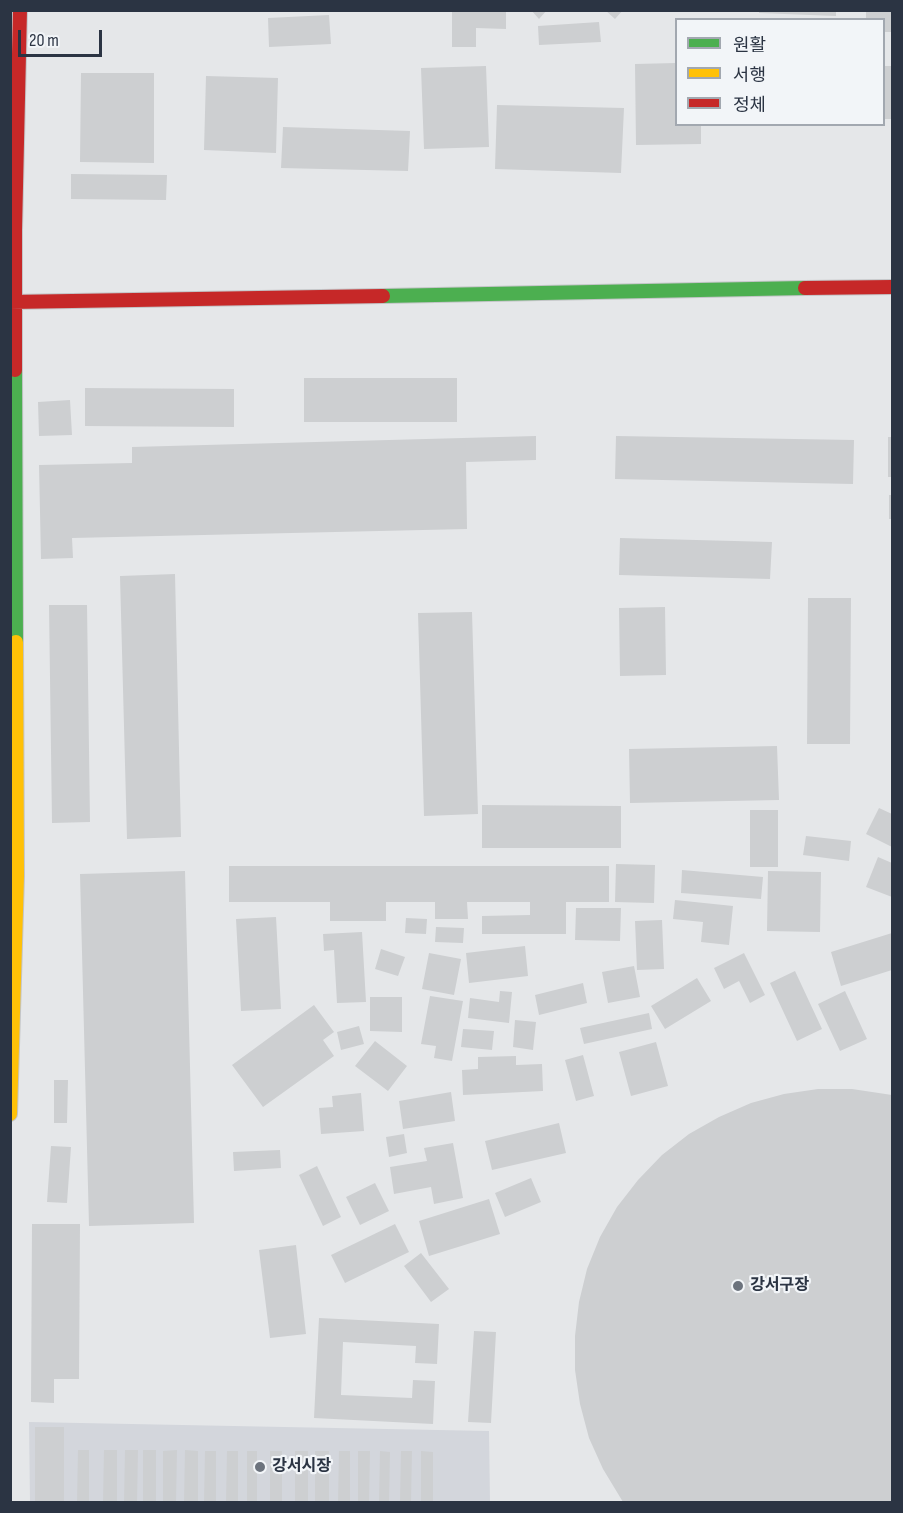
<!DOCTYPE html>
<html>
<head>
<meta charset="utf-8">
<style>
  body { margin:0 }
  #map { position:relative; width:903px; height:1513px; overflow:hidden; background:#e5e7e9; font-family:"Sofia Sans Condensed","Noto Sans KR",sans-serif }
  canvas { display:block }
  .frame { position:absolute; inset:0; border:12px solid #2b3443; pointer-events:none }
  .legend { position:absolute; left:675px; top:18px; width:210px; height:108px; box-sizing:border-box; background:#f2f5f8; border:2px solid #a2a8b0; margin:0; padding:8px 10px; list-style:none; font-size:18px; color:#2b3443 }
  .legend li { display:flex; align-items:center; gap:12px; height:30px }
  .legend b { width:30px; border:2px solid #a2a8b0 }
  .scale { position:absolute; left:18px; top:30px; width:84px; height:27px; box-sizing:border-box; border:3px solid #2b3443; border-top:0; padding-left:8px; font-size:18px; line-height:21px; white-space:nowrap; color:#2b3443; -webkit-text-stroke:4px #f2f5f8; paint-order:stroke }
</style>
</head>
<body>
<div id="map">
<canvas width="903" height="1513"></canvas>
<div class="frame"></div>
<ul class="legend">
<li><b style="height:8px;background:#4caf50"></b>원활</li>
<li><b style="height:8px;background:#ffc107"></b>서행</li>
<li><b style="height:8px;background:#c62828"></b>정체</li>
</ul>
<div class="scale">20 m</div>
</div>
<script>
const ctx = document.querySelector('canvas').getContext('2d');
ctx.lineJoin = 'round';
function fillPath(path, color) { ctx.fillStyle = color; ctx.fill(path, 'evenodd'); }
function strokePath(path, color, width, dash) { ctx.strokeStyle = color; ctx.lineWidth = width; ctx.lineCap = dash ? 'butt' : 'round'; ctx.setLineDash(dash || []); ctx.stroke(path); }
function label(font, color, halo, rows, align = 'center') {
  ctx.font = font + ' "Sofia Sans Condensed","Noto Sans KR",sans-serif'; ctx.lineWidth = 4.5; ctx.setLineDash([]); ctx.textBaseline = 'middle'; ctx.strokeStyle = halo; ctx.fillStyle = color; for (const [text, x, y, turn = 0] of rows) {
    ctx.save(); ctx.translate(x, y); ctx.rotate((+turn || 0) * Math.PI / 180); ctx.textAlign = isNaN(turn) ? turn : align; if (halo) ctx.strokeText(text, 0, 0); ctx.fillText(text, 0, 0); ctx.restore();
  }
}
fillPath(new Path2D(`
  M 29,1422 L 489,1431 L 490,1502 L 30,1502 Z`), '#d3d6dc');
fillPath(new Path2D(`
  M 452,10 L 506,10 L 506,29 L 476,28 L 476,47 L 452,47 Z
  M 531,10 L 547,10 L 539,19 Z
  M 605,10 L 623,10 L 615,19 Z
  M 759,10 L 836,10 L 836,16 L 759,13 Z
  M 866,10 L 892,10 L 892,32 L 884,32 L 884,20 L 866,20 Z
  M 329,15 L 331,44 L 269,47 L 268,18 Z
  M 599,22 L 601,42 L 539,45 L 538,26 Z
  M 676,63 L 676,124 L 701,124 L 701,144 L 636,145 L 635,64 Z
  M 486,66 L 489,147 L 424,149 L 421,68 Z
  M 884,66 L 892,66 L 892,119 L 884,119 Z
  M 81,73 L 154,73 L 154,163 L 80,162 Z
  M 206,76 L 278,78 L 276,153 L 204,150 Z
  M 497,105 L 624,108 L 621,173 L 495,169 Z
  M 283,127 L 410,131 L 408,171 L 281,168 Z
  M 71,174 L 167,175 L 166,200 L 71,199 Z
  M 304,378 L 457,378 L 457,422 L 304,422 Z
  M 85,388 L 234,389 L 234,427 L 85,426 Z
  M 70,400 L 72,435 L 39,436 L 38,402 Z
  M 536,436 L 536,460 L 466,462 L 467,529 L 72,538 L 73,558 L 41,559 L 39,465 L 132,463 L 132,447 Z
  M 616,436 L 854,440 L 853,484 L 615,479 Z
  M 888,437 L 892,437 L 892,477 L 888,477 Z
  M 889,495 L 892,495 L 892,519 L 889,519 Z
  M 620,538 L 772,542 L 770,579 L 619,575 Z
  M 175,574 L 181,837 L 127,839 L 120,576 Z
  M 808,598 L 851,598 L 850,744 L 807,744 Z
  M 49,605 L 87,605 L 90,822 L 52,823 Z
  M 665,607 L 666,675 L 620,676 L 619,608 Z
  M 472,612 L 478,814 L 424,816 L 418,613 Z
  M 777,746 L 779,800 L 630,803 L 629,749 Z
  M 482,805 L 621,806 L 621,848 L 482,848 Z
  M 879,808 L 892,814 L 892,847 L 866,834 Z
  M 750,810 L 778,810 L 778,867 L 750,867 Z
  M 806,836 L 851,841 L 849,861 L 803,855 Z
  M 878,857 L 892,863 L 892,897 L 866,887 Z
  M 616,864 L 655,865 L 654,903 L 615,902 Z
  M 229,866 L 609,866 L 609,902 L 566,902 L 566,934 L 482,934 L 482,916 L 530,915 L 530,902 L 467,902 L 468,919 L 435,919 L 435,902 L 386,902 L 386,921 L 330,921 L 330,902 L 229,902 Z
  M 682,870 L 763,877 L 761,899 L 681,893 Z
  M 185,871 L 194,1223 L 89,1226 L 80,874 Z
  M 768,871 L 821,872 L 820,932 L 767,931 Z
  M 675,900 L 733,906 L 729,945 L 701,942 L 703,922 L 673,919 Z
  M 576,908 L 621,908 L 620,941 L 575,940 Z
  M 276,917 L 281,1009 L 241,1011 L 236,919 Z
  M 406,918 L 427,919 L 426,934 L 405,933 Z
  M 662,920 L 664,969 L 637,970 L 635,921 Z
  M 436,927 L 464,928 L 463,943 L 435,942 Z
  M 362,932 L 366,1002 L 337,1003 L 334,950 L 324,951 L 323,934 Z
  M 892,933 L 892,970 L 841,986 L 831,952 Z
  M 525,946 L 528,976 L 469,983 L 466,953 Z
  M 381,949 L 405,957 L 398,976 L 375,969 Z
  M 429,953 L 461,959 L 454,995 L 422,989 Z
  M 744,953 L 765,995 L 750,1003 L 739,981 L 724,989 L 714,968 Z
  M 634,966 L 640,997 L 608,1003 L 602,972 Z
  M 795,971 L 822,1029 L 797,1041 L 770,983 Z
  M 697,978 L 711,1001 L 665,1029 L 651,1006 Z
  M 583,983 L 587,1003 L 539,1015 L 535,995 Z
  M 500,991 L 512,992 L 509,1023 L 468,1018 L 470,998 L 499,1002 Z
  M 845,991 L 867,1039 L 840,1051 L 818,1004 Z
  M 430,996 L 463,1001 L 452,1061 L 434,1058 L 436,1046 L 421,1044 Z
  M 370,997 L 402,997 L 402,1032 L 370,1031 Z
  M 314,1005 L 334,1032 L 323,1040 L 334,1056 L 263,1107 L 232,1065 Z
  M 649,1013 L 652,1029 L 584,1044 L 580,1028 Z
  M 515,1020 L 536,1022 L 533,1050 L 513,1047 Z
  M 359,1026 L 364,1044 L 341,1050 L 337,1032 Z
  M 463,1029 L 494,1031 L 492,1050 L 461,1047 Z
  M 375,1041 L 407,1066 L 388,1091 L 355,1066 Z
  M 656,1042 L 668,1086 L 631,1096 L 619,1052 Z
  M 583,1055 L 594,1096 L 576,1101 L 565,1060 Z
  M 516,1056 L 516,1065 L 542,1064 L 543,1091 L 463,1095 L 462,1070 L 478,1069 L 478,1057 Z
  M 54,1080 L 68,1080 L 67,1123 L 54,1123 Z
  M 818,1089 L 852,1089 L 892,1095 L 892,1502 L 623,1502 L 603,1469 L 589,1438 L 580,1404 L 575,1370 L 575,1336 L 579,1302 L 587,1269 L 600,1237 L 617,1207 L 638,1180 L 662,1155 L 689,1134 L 719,1117 L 751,1103 L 784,1094 Z
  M 451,1092 L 455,1121 L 403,1129 L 399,1101 Z
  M 361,1093 L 364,1131 L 321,1134 L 319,1108 L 333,1107 L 332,1096 Z
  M 559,1123 L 566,1153 L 492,1170 L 485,1141 Z
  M 404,1134 L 407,1153 L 389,1157 L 386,1137 Z
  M 453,1143 L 463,1198 L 434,1204 L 431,1187 L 394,1194 L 390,1167 L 427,1161 L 424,1148 Z
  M 51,1146 L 71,1147 L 67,1203 L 47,1202 Z
  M 280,1150 L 281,1168 L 234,1171 L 233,1152 Z
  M 317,1166 L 341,1217 L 323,1226 L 299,1175 Z
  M 531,1178 L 541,1202 L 505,1217 L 495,1193 Z
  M 375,1183 L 389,1211 L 360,1225 L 346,1197 Z
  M 489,1199 L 500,1234 L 429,1256 L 419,1221 Z
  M 32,1224 L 80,1224 L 79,1379 L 54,1379 L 54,1403 L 31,1402 Z
  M 395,1224 L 409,1252 L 345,1283 L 331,1255 Z
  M 296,1245 L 306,1334 L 270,1338 L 259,1250 Z
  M 421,1253 L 449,1289 L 431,1302 L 404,1266 Z
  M 319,1318 L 439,1324 L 437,1364 L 415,1363 L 416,1346 L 343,1342 L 341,1395 L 412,1398 L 413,1380 L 435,1381 L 433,1424 L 314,1418 Z
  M 474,1331 L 496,1332 L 491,1423 L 468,1422 Z
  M 35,1427 L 64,1427 L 64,1502 L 35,1502 Z
  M 78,1450 L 89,1450 L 89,1502 L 77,1502 Z
  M 104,1450 L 117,1450 L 117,1502 L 103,1502 Z
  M 125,1450 L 138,1450 L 137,1502 L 124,1502 Z
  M 143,1450 L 156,1450 L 156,1502 L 143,1502 Z
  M 177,1450 L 176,1502 L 163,1502 L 163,1451 Z
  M 185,1450 L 198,1451 L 198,1502 L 184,1502 Z
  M 205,1451 L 216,1451 L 216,1502 L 204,1502 Z
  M 227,1451 L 238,1451 L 238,1502 L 226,1502 Z
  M 247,1451 L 257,1451 L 257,1502 L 247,1502 Z
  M 270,1451 L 282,1451 L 282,1502 L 270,1502 Z
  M 295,1451 L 308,1451 L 308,1502 L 295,1502 Z
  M 315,1451 L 329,1451 L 329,1502 L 315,1502 Z
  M 339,1451 L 350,1451 L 350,1502 L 338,1502 Z
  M 358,1451 L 370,1451 L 369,1502 L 358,1502 Z
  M 380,1451 L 390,1452 L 389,1502 L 379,1502 Z
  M 401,1451 L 412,1451 L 411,1502 L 400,1502 Z
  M 421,1451 L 433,1452 L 433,1502 L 421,1502 Z`), '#cdcfd1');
const fast = new Path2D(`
  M 383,296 L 805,288
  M 15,370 L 16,642`);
const slow = new Path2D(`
  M 10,1114 L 17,876 L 16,642`);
const jam = new Path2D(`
  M 805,288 L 892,287
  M 10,302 L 383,296
  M 15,370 L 15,230 L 20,10`);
strokePath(fast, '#c3c5c7', 16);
strokePath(slow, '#c3c5c7', 16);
strokePath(jam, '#c3c5c7', 16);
strokePath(fast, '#4caf50', 14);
strokePath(slow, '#ffc107', 14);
strokePath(jam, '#c62828', 14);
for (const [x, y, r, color] of [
  [738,1286,6,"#6c737d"],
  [260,1467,6,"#6c737d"]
]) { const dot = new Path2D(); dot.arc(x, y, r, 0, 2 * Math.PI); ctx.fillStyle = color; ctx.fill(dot); strokePath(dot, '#f2f5f8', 2); }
label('bold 16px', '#2b3443', '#f2f5f8', [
  ["강서구장",750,1286],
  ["강서시장",272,1467]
], 'left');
</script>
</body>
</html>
